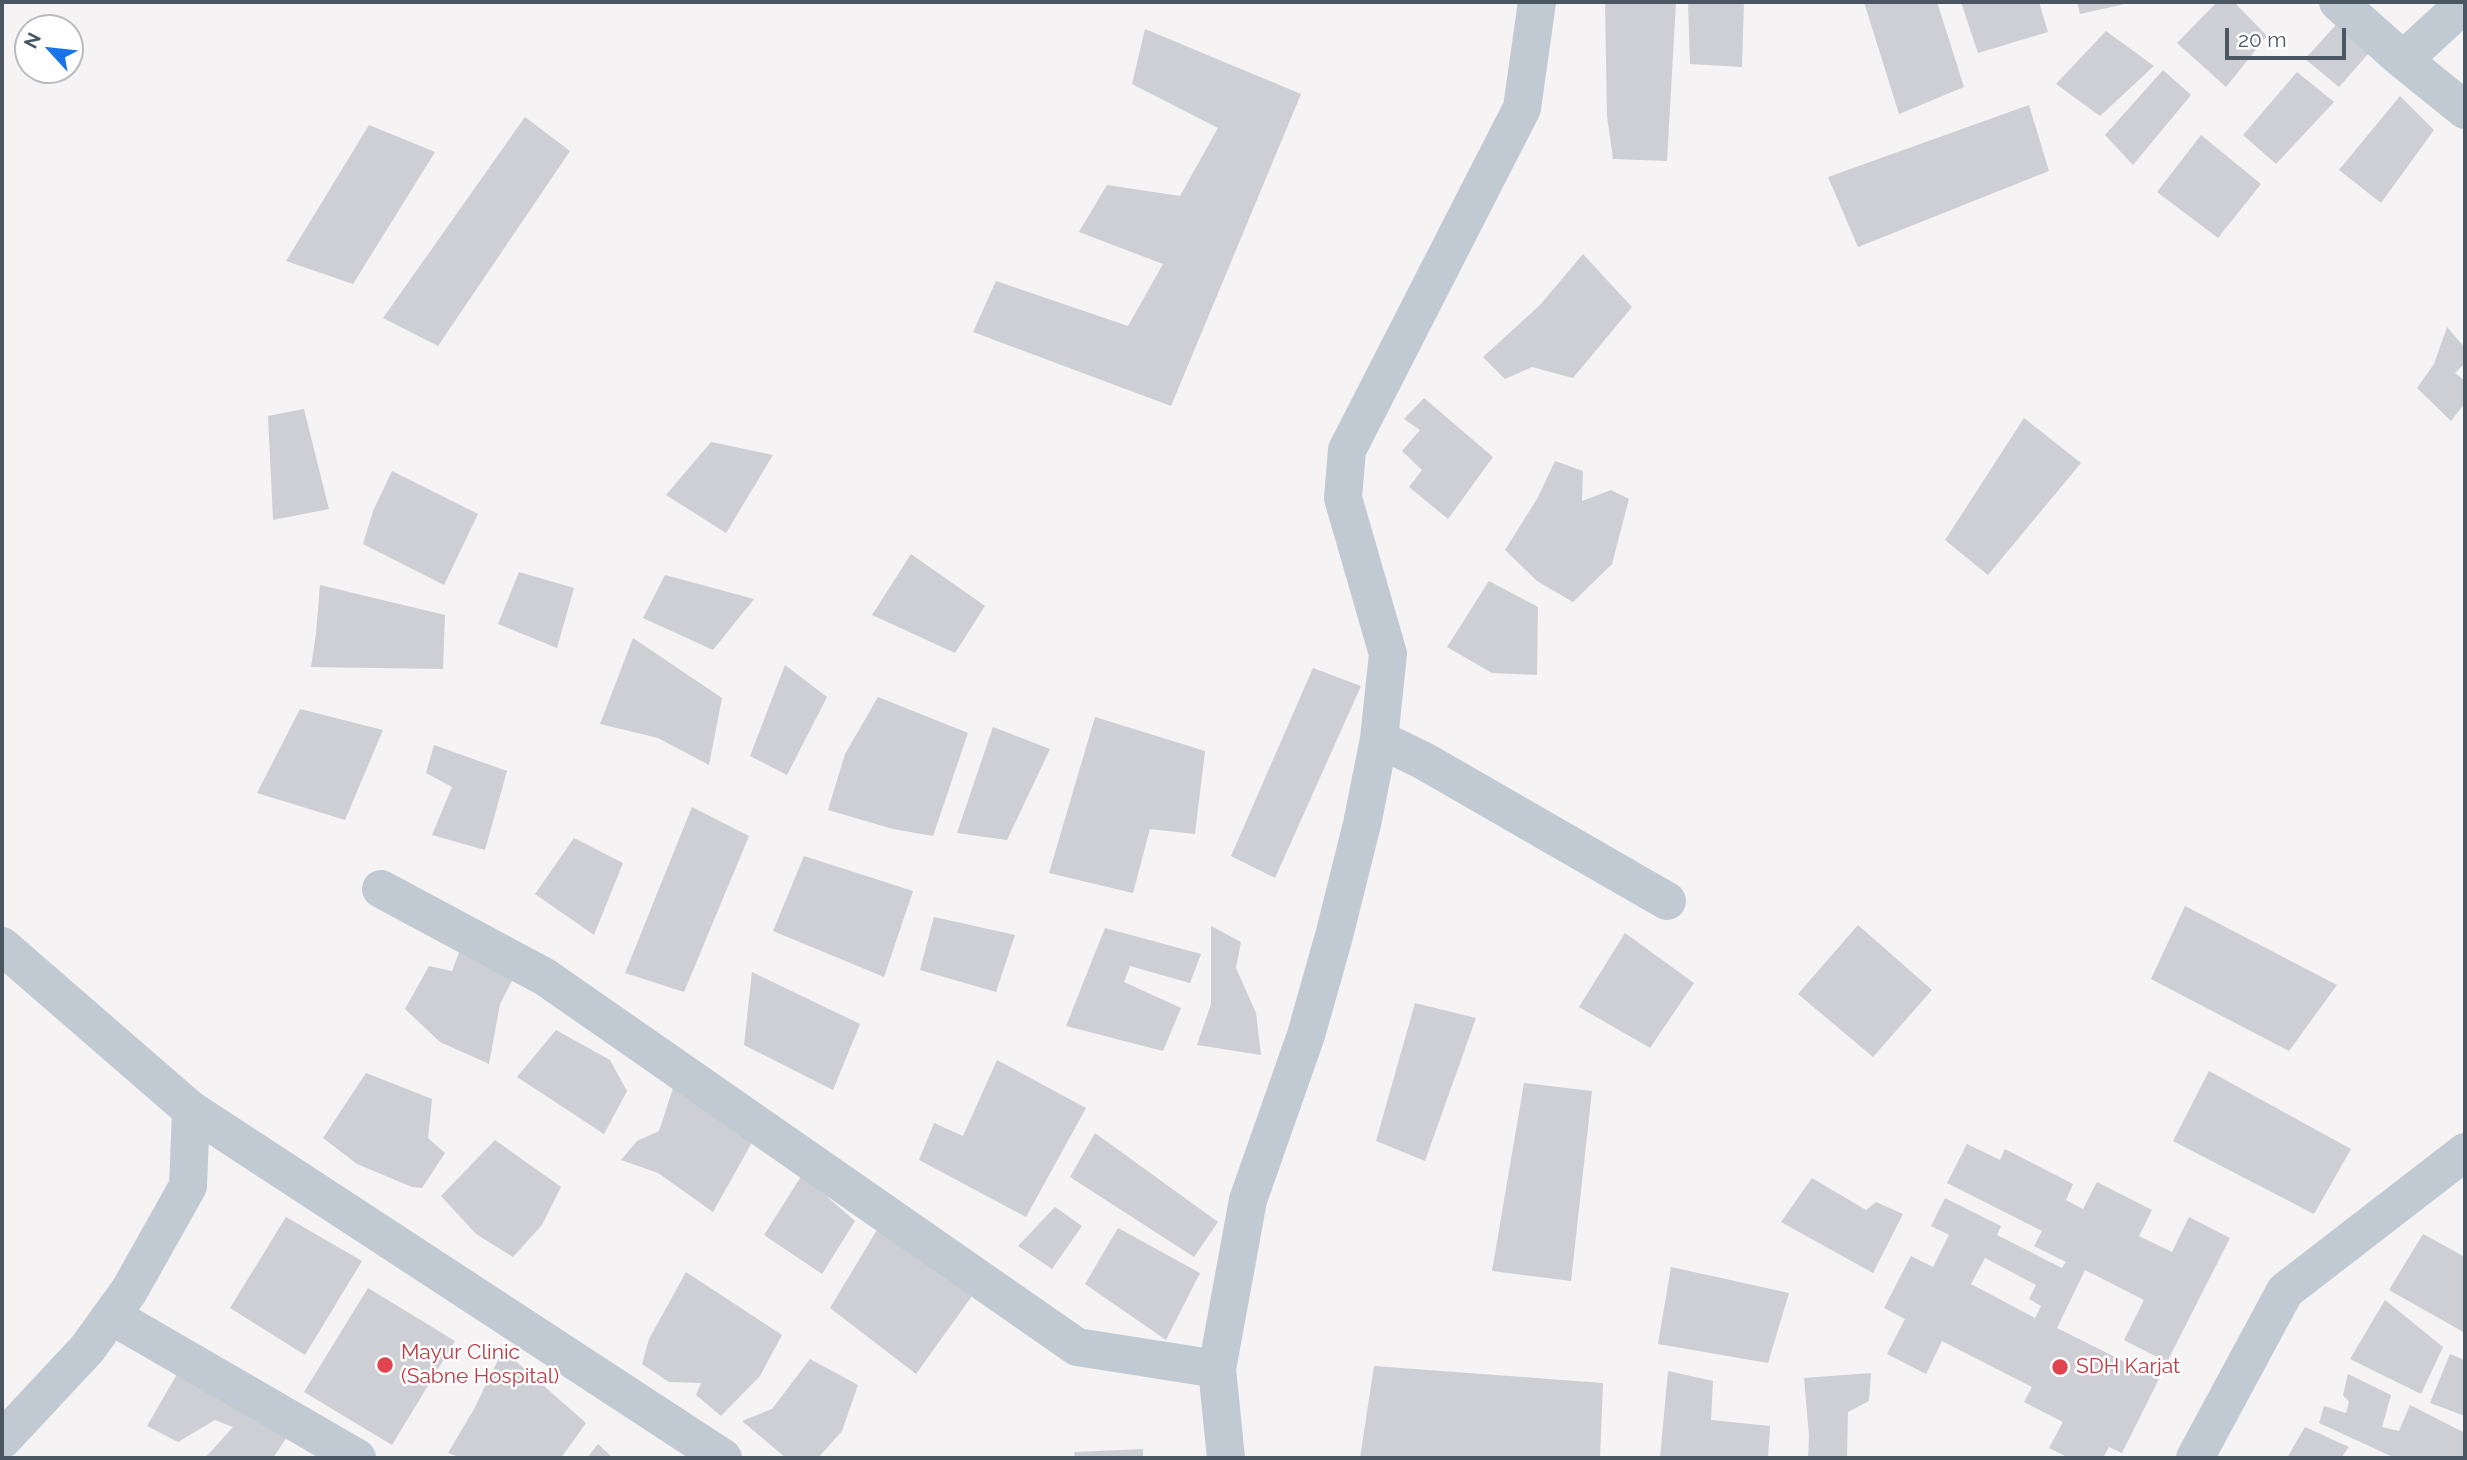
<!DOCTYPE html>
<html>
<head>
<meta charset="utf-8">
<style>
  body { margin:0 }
  #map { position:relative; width:2467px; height:1460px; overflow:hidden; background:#f5f3f3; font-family:Raleway,sans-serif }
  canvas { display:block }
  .frame { position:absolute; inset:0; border:4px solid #4a5661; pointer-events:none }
  .north { position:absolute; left:14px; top:14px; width:70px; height:70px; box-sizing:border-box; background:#fff; border:2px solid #b7bbc0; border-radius:50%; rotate:297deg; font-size:19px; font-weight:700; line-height:28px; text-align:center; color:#4a5661 }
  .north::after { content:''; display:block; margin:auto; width:24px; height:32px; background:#1a73e8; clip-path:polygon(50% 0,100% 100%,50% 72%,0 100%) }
  .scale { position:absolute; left:2225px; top:28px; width:121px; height:32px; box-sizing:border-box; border:4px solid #4a5661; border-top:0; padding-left:9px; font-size:21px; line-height:24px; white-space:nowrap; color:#4a5661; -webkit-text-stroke:5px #fff; paint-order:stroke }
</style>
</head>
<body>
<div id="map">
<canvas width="2467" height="1460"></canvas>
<div class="frame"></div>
<div class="north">N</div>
<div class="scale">20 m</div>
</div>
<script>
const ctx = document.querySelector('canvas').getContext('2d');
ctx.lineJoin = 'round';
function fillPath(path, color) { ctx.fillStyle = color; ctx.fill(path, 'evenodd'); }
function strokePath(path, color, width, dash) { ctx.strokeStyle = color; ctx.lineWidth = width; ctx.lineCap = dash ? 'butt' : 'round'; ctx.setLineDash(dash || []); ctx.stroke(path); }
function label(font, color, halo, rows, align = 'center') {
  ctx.font = font + ' Raleway,sans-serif'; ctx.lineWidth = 5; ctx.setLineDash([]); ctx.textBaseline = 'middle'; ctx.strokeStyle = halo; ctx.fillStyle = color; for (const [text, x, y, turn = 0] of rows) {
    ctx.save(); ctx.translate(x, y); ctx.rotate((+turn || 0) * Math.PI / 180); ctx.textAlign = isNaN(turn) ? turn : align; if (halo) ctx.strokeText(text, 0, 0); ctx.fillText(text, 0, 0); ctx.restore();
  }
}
fillPath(new Path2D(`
  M 1605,2 L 1676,2 L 1667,161 L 1613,159 L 1607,116 Z
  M 1688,2 L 1744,2 L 1742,67 L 1690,64 Z
  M 1864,2 L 1937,2 L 1964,87 L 1899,114 Z
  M 1961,2 L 2039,2 L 2048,32 L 1978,53 Z
  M 2077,2 L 2129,2 L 2129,3 L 2080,14 Z
  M 2217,2 L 2234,2 L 2267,36 L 2226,87 L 2177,43 Z
  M 2343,17 L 2376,45 L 2339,87 L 2305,59 Z
  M 1145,29 L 1301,94 L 1171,406 L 973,332 L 996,281 L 1128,326 L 1163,264 L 1079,232 L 1107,185 L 1180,196 L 1218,128 L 1132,84 Z
  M 2106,31 L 2154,66 L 2100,116 L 2056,84 Z
  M 2163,70 L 2191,95 L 2133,165 L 2105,135 Z
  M 2297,72 L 2334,102 L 2276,164 L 2243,135 Z
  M 2400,96 L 2434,130 L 2381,203 L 2339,170 Z
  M 2029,105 L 2049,171 L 1858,247 L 1828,177 Z
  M 525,117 L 570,151 L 438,346 L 383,318 Z
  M 369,125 L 435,152 L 353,284 L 286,261 Z
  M 2201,135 L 2261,184 L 2218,238 L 2157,192 Z
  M 1583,254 L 1632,307 L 1573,378 L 1532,367 L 1505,379 L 1483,357 L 1540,305 Z
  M 2447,327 L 2465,348 L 2465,363 L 2455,373 L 2465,381 L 2465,403 L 2451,421 L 2417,388 L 2434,364 Z
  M 1424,398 L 1493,457 L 1448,519 L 1409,487 L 1422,470 L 1402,451 L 1420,430 L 1404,419 Z
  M 304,409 L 329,509 L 273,520 L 268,416 Z
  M 2024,418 L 2081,463 L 1988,575 L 1945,540 Z
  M 711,442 L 773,455 L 726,533 L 666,495 Z
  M 1555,461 L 1583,471 L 1582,501 L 1611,490 L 1629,499 L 1612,564 L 1573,602 L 1537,581 L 1505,550 L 1537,499 Z
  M 392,471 L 478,514 L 444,585 L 363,544 L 373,511 Z
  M 911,554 L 985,606 L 955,653 L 872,615 Z
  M 519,572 L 574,588 L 557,648 L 498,624 Z
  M 665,575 L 754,599 L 713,650 L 643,618 Z
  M 1489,581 L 1538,607 L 1537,675 L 1492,673 L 1447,647 Z
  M 320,585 L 445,615 L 443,669 L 311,667 L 316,634 Z
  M 633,638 L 722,698 L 709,765 L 658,738 L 600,724 Z
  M 785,665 L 827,697 L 787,775 L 750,756 Z
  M 1313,668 L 1361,686 L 1275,878 L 1231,856 Z
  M 878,697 L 968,733 L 933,836 L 893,829 L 828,810 L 845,754 Z
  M 300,709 L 383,730 L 345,820 L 257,793 Z
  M 1095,717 L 1205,751 L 1195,834 L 1150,829 L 1133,893 L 1049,873 Z
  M 993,727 L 1050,749 L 1007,840 L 957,833 Z
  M 434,745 L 507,771 L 485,850 L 432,835 L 452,787 L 426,773 Z
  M 692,807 L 749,836 L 684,992 L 625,973 Z
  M 574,838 L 623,863 L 594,935 L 535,894 Z
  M 804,856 L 913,891 L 884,977 L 773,931 Z
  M 2185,906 L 2337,985 L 2289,1051 L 2151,979 Z
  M 934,917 L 1015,935 L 996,992 L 920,970 Z
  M 1858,925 L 1932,990 L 1873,1057 L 1798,994 Z
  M 1211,926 L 1241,942 L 1236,968 L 1256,1013 L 1261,1055 L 1197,1045 L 1211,1004 Z
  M 1105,928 L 1201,954 L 1190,983 L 1130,966 L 1124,982 L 1181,1008 L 1163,1051 L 1066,1026 Z
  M 1625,933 L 1694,983 L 1650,1048 L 1579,1007 Z
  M 460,950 L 516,973 L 500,1004 L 489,1064 L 440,1042 L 405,1009 L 429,966 L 452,971 Z
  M 752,972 L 860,1024 L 833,1090 L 744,1045 Z
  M 1415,1003 L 1476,1018 L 1425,1161 L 1376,1141 Z
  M 556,1030 L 610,1060 L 627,1091 L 604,1134 L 517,1077 Z
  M 997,1060 L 1086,1108 L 1026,1217 L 919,1160 L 934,1123 L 963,1136 Z
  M 2209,1071 L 2351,1149 L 2314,1214 L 2173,1141 Z
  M 366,1073 L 432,1099 L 428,1138 L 445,1153 L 422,1188 L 412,1187 L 357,1164 L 323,1138 Z
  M 1524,1083 L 1592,1091 L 1571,1281 L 1492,1271 Z
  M 674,1085 L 755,1137 L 713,1212 L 658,1173 L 621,1160 L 637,1141 L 659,1131 Z
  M 1095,1133 L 1218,1222 L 1194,1257 L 1070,1177 Z
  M 495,1140 L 561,1187 L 542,1225 L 513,1257 L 476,1234 L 441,1196 Z
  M 1967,1144 L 2000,1160 L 2005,1149 L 2073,1184 L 2066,1200 L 2083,1209 L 2097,1182 L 2152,1210 L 2139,1236 L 2172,1252 L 2189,1217 L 2230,1238 L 2167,1362 L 2124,1340 L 2144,1300 L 2085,1270 L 2057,1328 L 2159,1379 L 2122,1453 L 2109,1447 L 2103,1458 L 2069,1458 L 2049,1448 L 2063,1422 L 2024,1402 L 2032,1387 L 1942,1341 L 1926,1374 L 1887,1354 L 1905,1319 L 1884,1308 L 1911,1256 L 1933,1267 L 1949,1235 L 1931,1226 L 1945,1198 L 2001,1226 L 1997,1235 L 2062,1268 L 2066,1262 L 2034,1246 L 2042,1231 L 1947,1183 ZM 1985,1258 L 2036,1285 L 2029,1299 L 2041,1306 L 2035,1318 L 1971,1284 Z
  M 802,1175 L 855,1221 L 822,1274 L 764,1235 Z
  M 1812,1178 L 1866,1210 L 1876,1202 L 1903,1214 L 1873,1273 L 1781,1222 Z
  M 1055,1207 L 1082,1226 L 1052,1269 L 1018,1246 Z
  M 286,1217 L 362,1261 L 305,1355 L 230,1308 Z
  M 880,1225 L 977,1289 L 916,1374 L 830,1308 Z
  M 1118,1228 L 1200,1273 L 1166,1340 L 1085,1284 Z
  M 2423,1234 L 2465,1257 L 2465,1333 L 2389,1290 Z
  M 1671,1267 L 1789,1293 L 1768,1363 L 1658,1344 Z
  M 686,1272 L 782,1335 L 760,1376 L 721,1416 L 696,1395 L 701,1383 L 669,1382 L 642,1364 L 649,1339 Z
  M 368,1288 L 455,1341 L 392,1445 L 304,1392 Z
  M 2385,1300 L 2443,1347 L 2421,1394 L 2350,1359 Z
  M 503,1350 L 586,1423 L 561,1458 L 463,1458 L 448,1453 L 474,1409 Z
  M 2450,1354 L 2465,1360 L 2465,1416 L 2430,1403 Z
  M 810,1359 L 858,1385 L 842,1431 L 818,1458 L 786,1458 L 742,1421 L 772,1409 Z
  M 184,1362 L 289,1434 L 273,1458 L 205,1458 L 233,1427 L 215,1420 L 178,1442 L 147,1426 Z
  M 1374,1366 L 1603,1383 L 1600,1458 L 1360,1458 Z
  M 1668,1371 L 1713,1381 L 1711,1420 L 1770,1426 L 1768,1458 L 1660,1458 Z
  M 1871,1373 L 1869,1401 L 1848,1412 L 1847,1458 L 1808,1458 L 1809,1436 L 1804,1378 Z
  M 2348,1374 L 2391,1395 L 2382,1427 L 2399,1431 L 2410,1405 L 2465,1433 L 2465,1458 L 2395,1458 L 2319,1423 L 2324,1406 L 2346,1413 L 2349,1402 L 2343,1395 Z
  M 2305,1427 L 2349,1447 L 2341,1458 L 2287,1458 Z
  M 598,1444 L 613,1458 L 587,1458 Z
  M 1143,1449 L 1143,1458 L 1075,1458 L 1074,1452 Z`), '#cdcfd5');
strokePath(new Path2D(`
  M 2338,2 L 2403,60
  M 2465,3 L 2403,60 L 2465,110
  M 1379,739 L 1424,761 L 1667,901
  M 381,889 L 545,977 L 1077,1347 L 1217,1369
  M 191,1110 L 723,1458
  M 109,1319 L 117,1319 L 357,1458
  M 1226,1458 L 1217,1369 L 1248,1200 L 1306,1035 L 1334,936 L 1362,824 L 1379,739 L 1388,654 L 1343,498 L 1347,450 L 1522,108 L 1537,2
  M 2195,1458 L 2285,1291 L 2465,1152`), '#c1cad2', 38);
strokePath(new Path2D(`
  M 2,946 L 191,1110 L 188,1186 L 129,1291 L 87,1349 L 2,1440`), '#c1cad2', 38);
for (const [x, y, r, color] of [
  [385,1365,9,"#e0444e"],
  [2060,1367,9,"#e0444e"]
]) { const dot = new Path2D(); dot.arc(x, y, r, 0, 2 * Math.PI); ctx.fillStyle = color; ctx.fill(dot); strokePath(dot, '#fff', 2.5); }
label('21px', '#be3a42', '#fff', [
  ["Mayur Clinic",401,1353],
  ["(Sabne Hospital)",401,1377],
  ["SDH Karjat",2076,1367]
], 'left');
</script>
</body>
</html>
